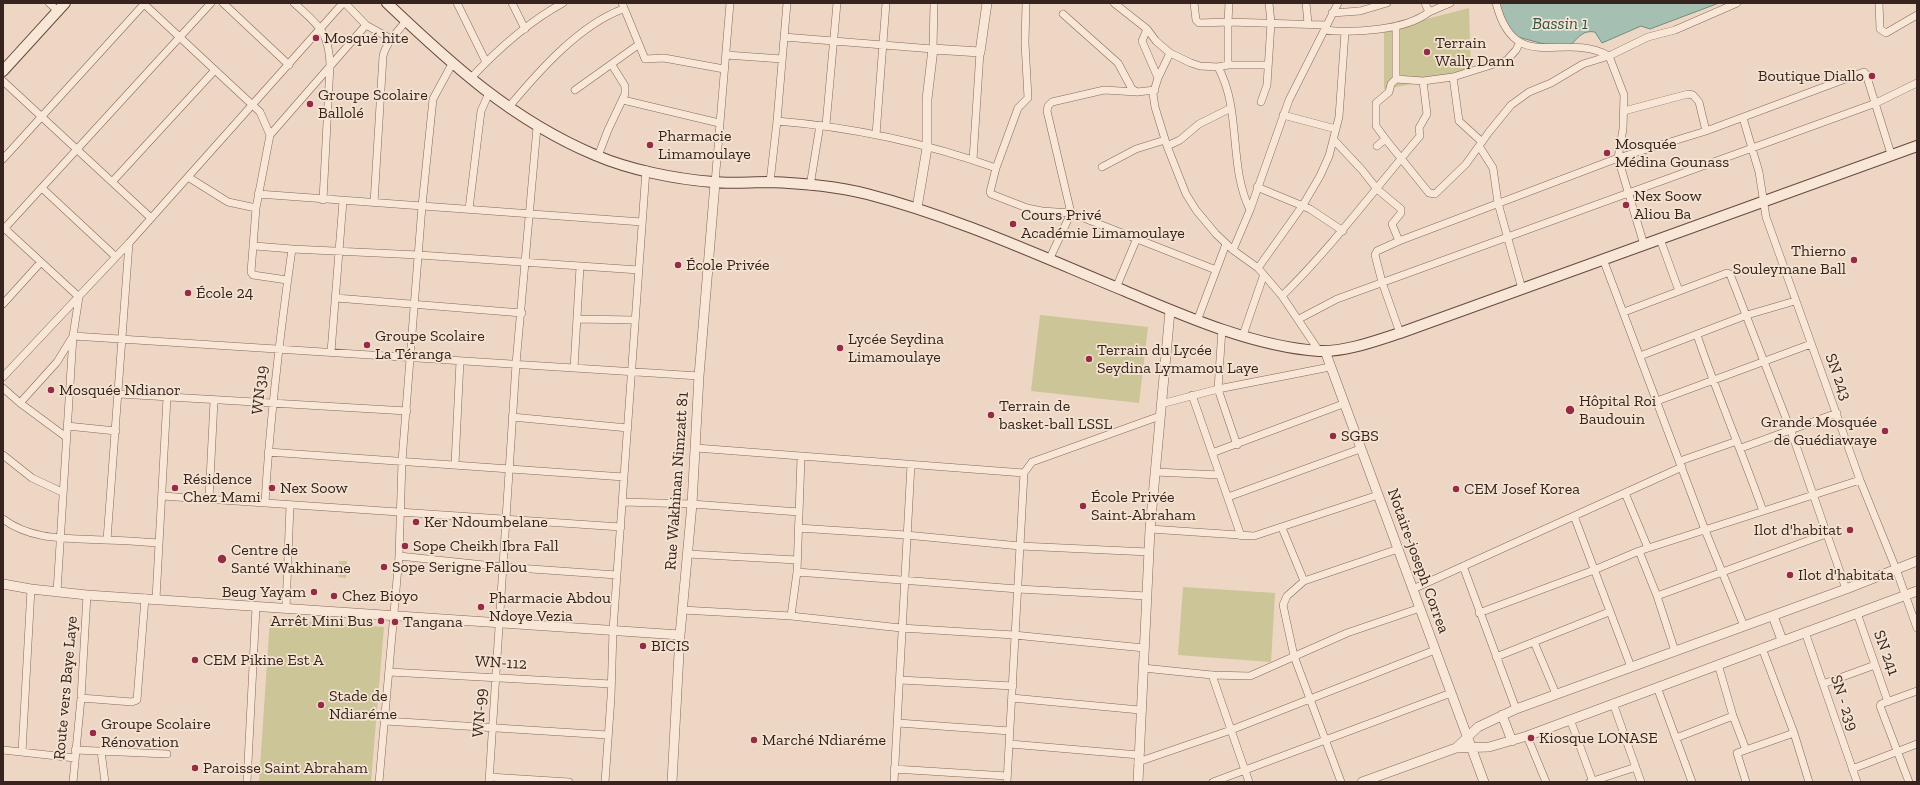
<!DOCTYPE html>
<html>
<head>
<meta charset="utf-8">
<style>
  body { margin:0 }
  #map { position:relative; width:1920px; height:785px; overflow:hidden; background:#edd6c3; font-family:"Zilla Slab",serif }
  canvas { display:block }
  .frame { position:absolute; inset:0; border:4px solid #37241e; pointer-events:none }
</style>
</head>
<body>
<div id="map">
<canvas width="1920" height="785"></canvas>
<div class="frame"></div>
</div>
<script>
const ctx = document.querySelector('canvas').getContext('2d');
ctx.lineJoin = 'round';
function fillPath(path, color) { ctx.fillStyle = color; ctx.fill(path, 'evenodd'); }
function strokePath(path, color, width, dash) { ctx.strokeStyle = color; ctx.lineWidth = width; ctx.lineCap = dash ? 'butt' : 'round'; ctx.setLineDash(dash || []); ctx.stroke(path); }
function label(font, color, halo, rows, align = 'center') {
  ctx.font = font + ' "Zilla Slab",serif'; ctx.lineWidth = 3.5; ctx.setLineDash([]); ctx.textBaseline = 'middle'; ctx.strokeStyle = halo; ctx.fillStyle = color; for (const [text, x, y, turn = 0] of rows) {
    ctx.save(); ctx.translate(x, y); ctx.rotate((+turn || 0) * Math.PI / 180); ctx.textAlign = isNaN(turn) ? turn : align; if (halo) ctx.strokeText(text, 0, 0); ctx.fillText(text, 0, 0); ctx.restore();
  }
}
fillPath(new Path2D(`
  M 1469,8 L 1471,74 L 1384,89 L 1384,30 Z
  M 1040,315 L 1148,327 L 1139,403 L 1031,391 Z
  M 339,561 L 347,561 L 346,578 L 338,577 Z
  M 1183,587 L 1275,593 L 1271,662 L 1178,655 Z
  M 270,619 L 384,627 L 371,782 L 259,782 Z`), '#cbc597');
const water = new Path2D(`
  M 1499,3 L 1719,3 L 1650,29 L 1641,26 L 1602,43 L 1595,32 C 1584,30 1579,36 1572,44 L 1548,45 L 1514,36 L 1500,11 Z`);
fillPath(water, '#a5c0b2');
strokePath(water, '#6c8e7d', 1);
const minor = new Path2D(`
  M 49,3 L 58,11
  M 143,3 L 260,112 L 270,135 L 256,208 L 251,272 L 253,275 L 287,280
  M 223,3 L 289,65
  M 294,3 C 318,25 329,31 330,65 L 323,200
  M 345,3 L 366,25 L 391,39
  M 457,3 L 486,62
  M 512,3 L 525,29
  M 622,3 L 645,59 L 664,58 L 724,69
  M 1026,3 L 1025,43 L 1028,98 L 1018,108 L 996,168 L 990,192 L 991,194 L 1027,208 L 1042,211 L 1071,213 L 1216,270
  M 1114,3 L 1147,29 L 1156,41 L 1170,53 L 1191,63 L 1200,66 L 1218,67 L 1228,65 L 1268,65
  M 1194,3 L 1196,20 L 1199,23 L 1228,22 L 1229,3
  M 1306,3 L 1308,23
  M 1496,3 C 1515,77 1563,30 1609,56 L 1624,95 L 1623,129 L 1618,158 L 1644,245
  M 1879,3 L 1880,29 L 1886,33 L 1917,15
  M 1429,12 L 1450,3
  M 1332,13 L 1360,11 L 1387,3
  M 1063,14 L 1118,63 L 1132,89 L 1137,92
  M 1396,26 L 1396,79
  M 1147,29 L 1142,41 L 1158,78 L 1153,94 L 1155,107 L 1167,146 L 1186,194 L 1196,210 L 1216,234 L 1233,250 L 1258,268 L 1282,296 L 1319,351
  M 1324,30 C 1352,33 1405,31 1429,12 L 1425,3
  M 784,37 L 933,49 L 934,3
  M 726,55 L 782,59
  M 1228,65 L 1228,22 L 1326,25
  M 1218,67 C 1242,111 1228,165 1250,210
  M 1453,77 L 1459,121 L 1482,142
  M 1158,78 L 1170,53
  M 470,79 C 497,50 528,22 563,3
  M 3,81 L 151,218
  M 575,90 L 638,45
  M 623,100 L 719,123
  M 1261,102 L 1267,85 L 1271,23 L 1269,3
  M 508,108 C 538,72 579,25 623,9
  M 1624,111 L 1688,94 L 1693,95 L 1699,102 L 1706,131
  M 1283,115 L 1336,129
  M 1743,118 L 1759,172 L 1766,217 L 1860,480 L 1896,569 L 1917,628
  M 777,121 C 851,127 926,143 996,168
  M 826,125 L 837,3
  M 270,135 L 366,25
  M 876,135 L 886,3
  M 1334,140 L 1362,170 L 1377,189 L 1401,209 L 1401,213 L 1392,224 L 1399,241
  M 1387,141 L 1376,126 L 1376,103 L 1389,92 L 1391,84 L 1396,79 L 1423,81
  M 1167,146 L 1180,140 L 1199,124 L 1231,108
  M 1377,146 L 1383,141 L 1387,141 L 1429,193 L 1435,194 L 1466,164 L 1489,132 L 1511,105 L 1529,92 L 1551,83 L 1583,64 L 1609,56 L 1648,37 L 1675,30 L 1737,3
  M 1479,146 L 1493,168 L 1498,203 L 1522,289
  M 598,156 L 608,130 L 625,94 L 625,86 L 612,65
  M 3,159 L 145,3
  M 973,160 L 980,52
  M 1102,167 L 1136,149 L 1165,140
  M 188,177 L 228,202 L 256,208
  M 112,182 L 215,70
  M 770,182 L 777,121 L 787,3
  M 715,183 L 730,3
  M 810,186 L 820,125
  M 1257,187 L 1310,209 L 1343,231
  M 43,189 L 116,257
  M 258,194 L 642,222
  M 374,203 L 383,56 C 386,43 397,32 406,21
  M 469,209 L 481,111 L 489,93
  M 3,227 L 79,297 L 73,336 L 57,592
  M 3,230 L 211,3
  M 1660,239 L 1679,291
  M 255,246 L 292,249 L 419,255 L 639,270
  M 1233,250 L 1250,210 L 1289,100 L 1338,3
  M 1603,259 L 1705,530 L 1744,626
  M 1049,260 L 1071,213 L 1047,111 L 1048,106 L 1052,102 L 1104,90 L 1137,92 L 1155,90
  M 1258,268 L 1303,205 L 1320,176 L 1329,156 L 1339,117 L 1345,32
  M 1116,288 L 1137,238
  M 1282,296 C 1332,247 1374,190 1420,136 L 1419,128 L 1427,114 L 1423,81 L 1453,77 L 1507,60 L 1516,50 L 1520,42
  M 336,298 L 522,313
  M 3,304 L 41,262
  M 1624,312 L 1727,273 L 1730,274 L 1791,431 L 1846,589
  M 577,319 L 635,320
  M 1299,319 L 1337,299 L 1876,103 L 1917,83
  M 1197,321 L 1226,244
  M 1222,329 L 1218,389 L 1237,445
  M 1400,333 L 1382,282 L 1375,255 L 1377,251 L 1399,241 L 1618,158 L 1706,131 L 1864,72 L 1866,74 L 1891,154
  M 1243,335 L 1263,277
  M 1697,335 C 1717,394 1742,452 1763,511
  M 331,352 L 343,201
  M 1640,356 L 1747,315 L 1795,301
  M 574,368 L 580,267
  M 3,377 L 129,243 L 343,3
  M 3,388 L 20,403 L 66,437
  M 119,394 L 407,411
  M 1192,395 L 1241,536
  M 1657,401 L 1811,344
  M 20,403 L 57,362 L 73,336 L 699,376
  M 1161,404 L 1218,389 L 1330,367
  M 512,417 L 628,428
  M 67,426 L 116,431
  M 696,448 L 1024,473
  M 1741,448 L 1837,413
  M 268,452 L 624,477
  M 1212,453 L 1343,404
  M 3,455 L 32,478 L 62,492
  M 1680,461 L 1737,441
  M 455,464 L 460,361
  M 1155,472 L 1220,475
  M 1625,493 L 1648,548
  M 162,496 L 621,527
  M 1228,497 L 1360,449
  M 209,499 L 214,401
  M 623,502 L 692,504 L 799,512
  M 265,503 C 270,418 280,334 292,249
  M 1574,516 L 1631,667
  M 3,519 C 32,541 69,538 104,540 C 122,540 141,542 159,543
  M 798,528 L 906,535 L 1020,546 L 1149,552
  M 1282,528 L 1304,581 L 1287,596 L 1283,605 L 1294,656 L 1341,782
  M 1150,529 L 1254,536 L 1378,495
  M 107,540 L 129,243
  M 1639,551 L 1657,596 L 1675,651
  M 688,554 L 797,560
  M 399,556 L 503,567 L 617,575
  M 1463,566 L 1516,709
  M 797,572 L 1018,589 L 1147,596
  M 1304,581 L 1398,549
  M 1413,589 L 1682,467
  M 1657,596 L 1826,534
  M 156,599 L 167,398
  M 286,609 L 290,505
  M 682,610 L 791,616 L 901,628 L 1014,635 L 1144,648
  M 1479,613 L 1594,570 L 1639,551 L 1860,480
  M 1857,613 L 1888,702
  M 791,616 L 797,572 L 801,457
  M 1805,632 L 1857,782
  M 1534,642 L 1556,694
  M 1762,648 L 1794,733 L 1809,782
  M 1496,657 L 1609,612
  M 1718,664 L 1733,716 L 1746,750
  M 1143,668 L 1212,675 L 1250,676 L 1347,633 L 1420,608
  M 389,672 L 611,684
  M 1212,675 L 1249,782
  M 900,680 L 1013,686
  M 1823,684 L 1875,665
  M 1657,687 L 1692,782
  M 81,698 L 132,702 L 137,700 L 145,598
  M 1012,698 L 1140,710
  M 1613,703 L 1641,782
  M 1570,719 L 1593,782
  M 385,721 L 608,735
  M 898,723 L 1010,731
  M 1527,736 L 1546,782
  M 1676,738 L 1733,716
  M 1010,744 L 1139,755
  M 3,750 L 75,758
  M 75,750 L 167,754
  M 101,751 L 105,782
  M 22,752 L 31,589
  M 1138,762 L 1231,730 L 1435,650
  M 894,769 L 1007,776
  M 1852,769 L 1917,744
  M 489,777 L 569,782
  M 73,782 L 81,698 L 87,595
  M 247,782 L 256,607
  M 379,782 L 399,556 L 402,461 L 422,206 L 433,99 L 452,64
  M 489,782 L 516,364 L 537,127
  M 605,782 L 611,697 L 613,630 L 646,170
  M 894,782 L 911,464
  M 1007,782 L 1024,473 L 1032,462 L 1160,416
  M 1213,782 L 1451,693
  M 1590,782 L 1636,767
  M 1746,782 L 1737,753 L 1794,733
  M 1909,782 L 1880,706 L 1881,704 L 1917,691`);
const tertiary = new Path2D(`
  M 917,208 L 927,148 L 927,99 L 933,49 L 980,52 L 987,3
  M 1325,351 L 1484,782
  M 3,584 L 31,589 L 87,595 L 680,635
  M 1773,616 L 1782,640
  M 1502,715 L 1512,741
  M 1456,748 L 1478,727 L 1516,709 L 1846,589 L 1917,561
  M 672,782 L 680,635 L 692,504 L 699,376 L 715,183
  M 1138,782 L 1150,529 L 1170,311
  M 1362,782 L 1456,748 L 1489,747 L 1527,736 L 1917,591`);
const secondary = new Path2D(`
  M 387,3 C 451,64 512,120 595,155 C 630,170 675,179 713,182 C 731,184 750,182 768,182 C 801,183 835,186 867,194 C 956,217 1040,256 1125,291 C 1184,316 1255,347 1319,351 C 1346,352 1375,341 1400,333 L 1917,146
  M 3,71 L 65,3`);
strokePath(minor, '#87675a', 8);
strokePath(tertiary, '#87675a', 10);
strokePath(secondary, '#69483d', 12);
strokePath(minor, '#f8e6d6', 7);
strokePath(tertiary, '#f8e6d6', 9);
strokePath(secondary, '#f8e6d6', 10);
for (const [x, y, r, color] of [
  [316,38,4,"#962b45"],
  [1427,52,4,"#962b45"],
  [1872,76,4,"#962b45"],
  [310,104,4,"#962b45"],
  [650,145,4,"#962b45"],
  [1607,153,4,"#962b45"],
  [1626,205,4,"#962b45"],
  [1013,224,4,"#962b45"],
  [1854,260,4,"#962b45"],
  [678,265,4,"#962b45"],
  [188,293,4,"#962b45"],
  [367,345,4,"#962b45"],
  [840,348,4,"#962b45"],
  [1089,359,4,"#962b45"],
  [51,390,4,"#962b45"],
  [1570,410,5,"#962b45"],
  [991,415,4,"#962b45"],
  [1885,431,4,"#962b45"],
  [1333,436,4,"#962b45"],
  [175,488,4,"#962b45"],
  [272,488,4,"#962b45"],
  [1456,489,4,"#962b45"],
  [1083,506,4,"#962b45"],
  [416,522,4,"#962b45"],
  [1850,530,4,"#962b45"],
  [405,546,4,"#962b45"],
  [222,559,5,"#962b45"],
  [384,567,4,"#962b45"],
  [1790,575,4,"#962b45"],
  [314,592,4,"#962b45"],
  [334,596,4,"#962b45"],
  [481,607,4,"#962b45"],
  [381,621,4,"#962b45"],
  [395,622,4,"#962b45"],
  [643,646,4,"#962b45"],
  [195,660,4,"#962b45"],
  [321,705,4,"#962b45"],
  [93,733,4,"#962b45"],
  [1531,738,4,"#962b45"],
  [754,740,4,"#962b45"],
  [195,768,4,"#962b45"]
]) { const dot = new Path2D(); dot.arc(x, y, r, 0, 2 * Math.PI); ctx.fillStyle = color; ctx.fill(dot); strokePath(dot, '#f5e3d2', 1.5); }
label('16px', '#37241e', '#f5e3d2', [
  ["Mosqué hite",324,38],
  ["Terrain",1435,43],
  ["Wally Dann",1435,61],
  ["Boutique Diallo",1864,76,"right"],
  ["Groupe Scolaire",318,95],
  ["Ballolé",318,113],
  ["Pharmacie",658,136],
  ["Limamoulaye",658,154],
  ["Mosquée",1615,144],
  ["Médina Gounass",1615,162],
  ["Nex Soow",1634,196],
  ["Aliou Ba",1634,214],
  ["Cours Privé",1021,215],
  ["Académie Limamoulaye",1021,233],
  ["Thierno",1846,251,"right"],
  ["Souleymane Ball",1846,269,"right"],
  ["École Privée",686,265],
  ["École 24",196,293],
  ["Groupe Scolaire",375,336],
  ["La Téranga",375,354],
  ["Lycée Seydina",848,339],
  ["Limamoulaye",848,357],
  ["Terrain du Lycée",1097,350],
  ["Seydina Lymamou Laye",1097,368],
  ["Mosquée Ndianor",59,390],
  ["Hôpital Roi",1579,401],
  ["Baudouin",1579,419],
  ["Terrain de",999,406],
  ["basket-ball LSSL",999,424],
  ["Grande Mosquée",1877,422,"right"],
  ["de Guédiawaye",1877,440,"right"],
  ["SGBS",1341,436],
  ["Résidence",183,479],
  ["Chez Mami",183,497],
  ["Nex Soow",280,488],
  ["CEM Josef Korea",1464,489],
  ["École Privée",1091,497],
  ["Saint-Abraham",1091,515],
  ["Ker Ndoumbelane",424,522],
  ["Ilot d'habitat",1842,530,"right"],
  ["Sope Cheikh Ibra Fall",413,546],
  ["Centre de",231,550],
  ["Santé Wakhinane",231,568],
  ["Sope Serigne Fallou",392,567],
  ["Ilot d'habitata",1798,575],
  ["Beug Yayam",306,592,"right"],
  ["Chez Bioyo",342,596],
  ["Pharmacie Abdou",489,598],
  ["Ndoye Vezia",489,616],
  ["Arrêt Mini Bus",373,621,"right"],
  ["Tangana",403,622],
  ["BICIS",651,646],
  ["CEM Pikine Est A",203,660],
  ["Stade de",329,696],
  ["Ndiaréme",329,714],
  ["Groupe Scolaire",101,724],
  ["Rénovation",101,742],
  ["Kiosque LONASE",1539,738],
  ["Marché Ndiaréme",762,740],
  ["Paroisse Saint Abraham",203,768]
], 'left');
label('16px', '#37241e', '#f5e3d2', [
  ["SN 243",1838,377,70],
  ["WN319",260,390,-84],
  ["Rue Wakhinan Nimzatt 81",677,481,-86],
  ["Notaire-joseph Correa",1418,561,70],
  ["SN 241",1886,653,70],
  ["WN-112",501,663,3],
  ["Route vers Baye Laye",66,688,-85],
  ["SN - 239",1844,703,72],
  ["WN-99",480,713,-86]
]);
label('italic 17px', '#2d574a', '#f5e3d2', [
  ["Bassin 1",1560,24]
]);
</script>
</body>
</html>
